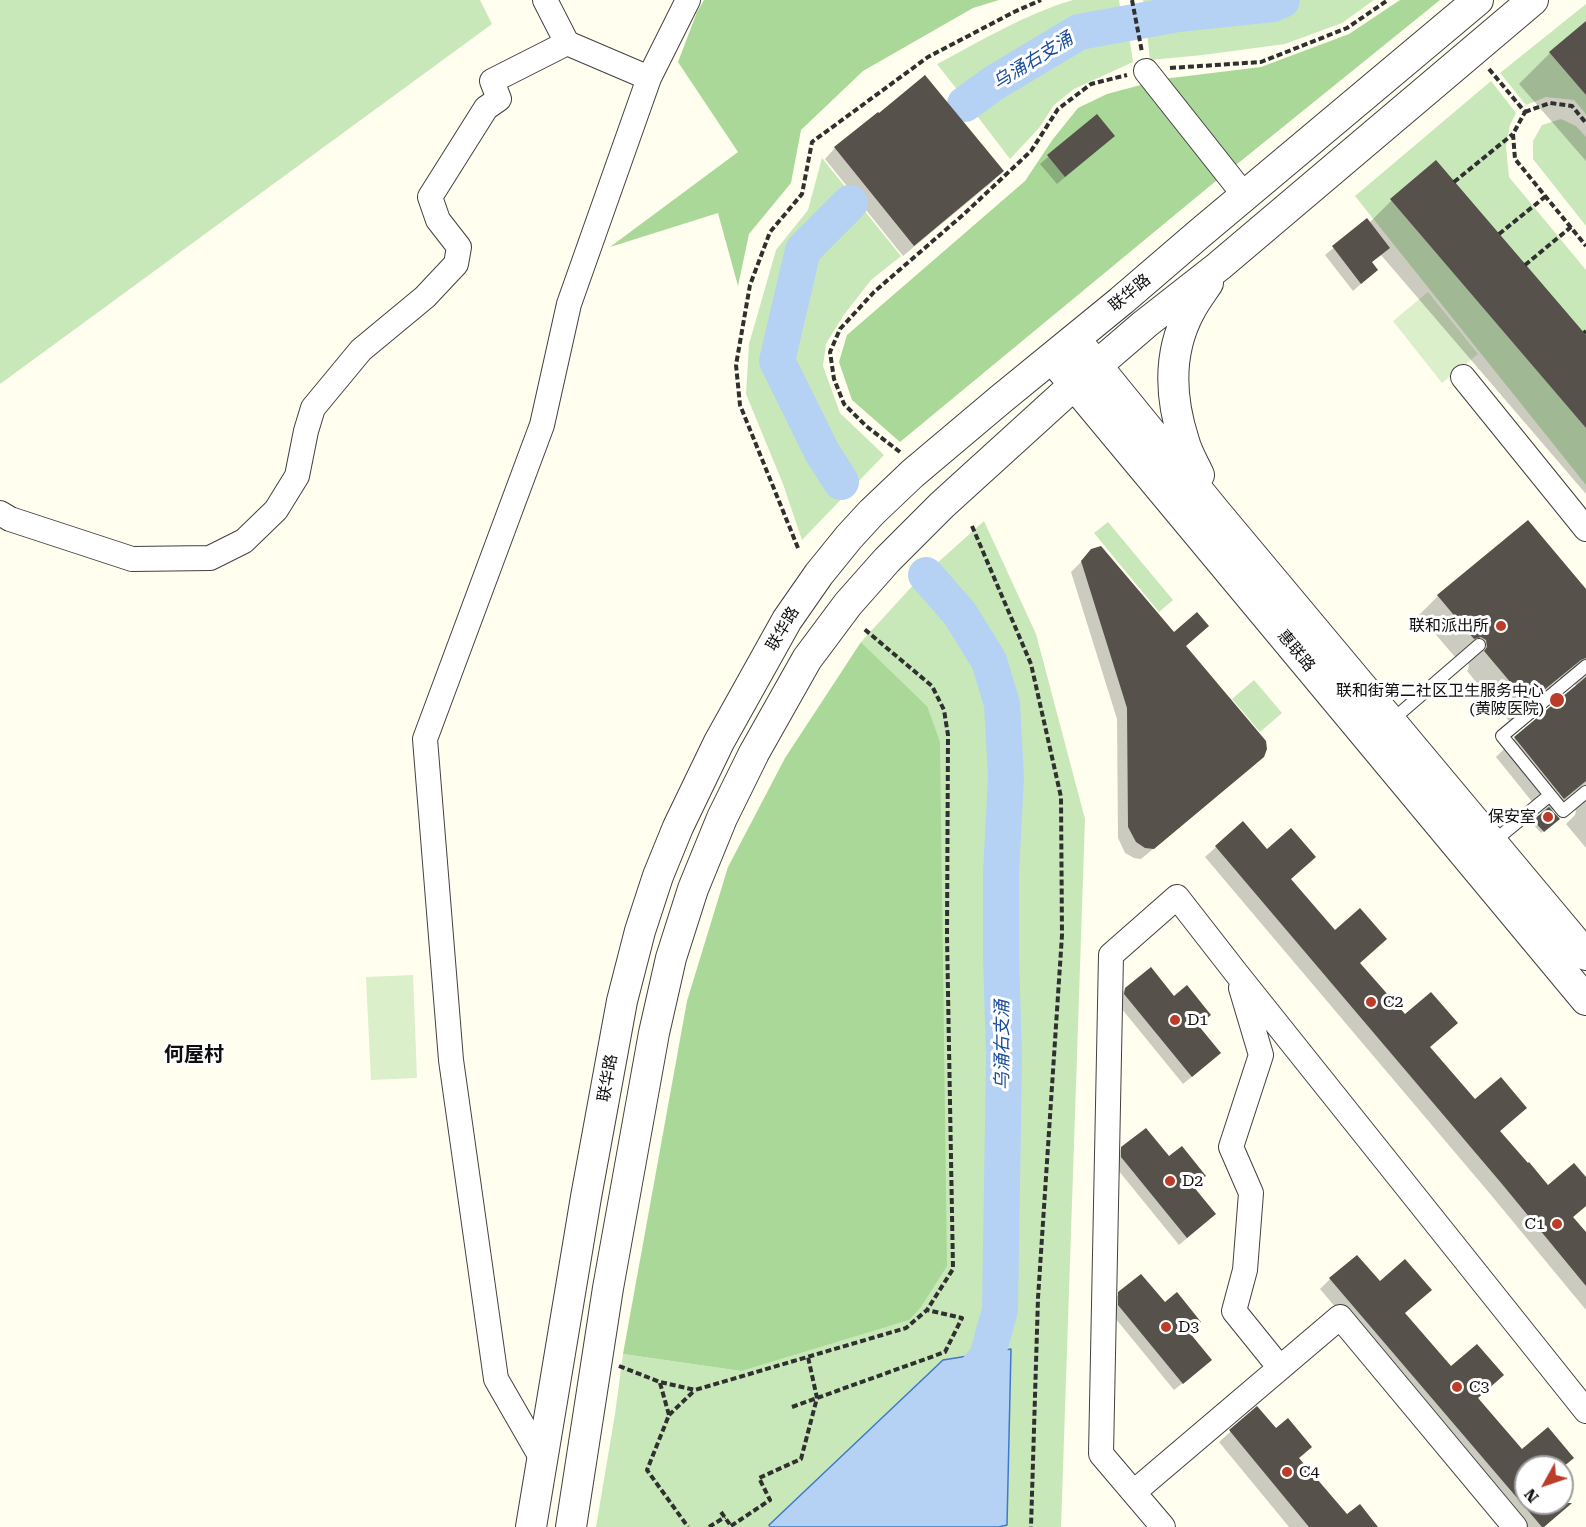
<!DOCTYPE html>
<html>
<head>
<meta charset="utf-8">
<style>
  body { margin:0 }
  #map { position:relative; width:1586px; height:1527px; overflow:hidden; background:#fffeef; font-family:"Roboto Serif",serif }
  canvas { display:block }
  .north { position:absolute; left:1514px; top:1455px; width:60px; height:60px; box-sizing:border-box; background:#fff; border:2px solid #9f9f9f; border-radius:50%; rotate:230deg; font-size:16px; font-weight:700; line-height:24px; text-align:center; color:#0e0e0e }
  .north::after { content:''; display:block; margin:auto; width:21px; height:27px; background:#ba3c29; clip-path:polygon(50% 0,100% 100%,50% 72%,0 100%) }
</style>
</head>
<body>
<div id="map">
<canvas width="1586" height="1527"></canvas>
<div class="north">N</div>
</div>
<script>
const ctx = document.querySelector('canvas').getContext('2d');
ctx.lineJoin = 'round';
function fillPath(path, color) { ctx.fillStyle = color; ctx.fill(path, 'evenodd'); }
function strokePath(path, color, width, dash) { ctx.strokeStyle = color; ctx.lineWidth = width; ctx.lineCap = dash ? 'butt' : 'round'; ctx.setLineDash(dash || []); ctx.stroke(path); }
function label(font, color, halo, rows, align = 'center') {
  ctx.font = font + ' "Roboto Serif","Noto Sans SC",serif'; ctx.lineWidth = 6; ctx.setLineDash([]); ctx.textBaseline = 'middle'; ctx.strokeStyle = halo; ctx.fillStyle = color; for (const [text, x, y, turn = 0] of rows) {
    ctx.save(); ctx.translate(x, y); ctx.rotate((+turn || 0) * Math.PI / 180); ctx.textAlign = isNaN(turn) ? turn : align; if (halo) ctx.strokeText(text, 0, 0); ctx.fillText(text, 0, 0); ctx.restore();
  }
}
fillPath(new Path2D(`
  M 0,0 L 480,0 L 492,24 L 0,384 Z
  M 1073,0 L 1119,0 L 1121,13 L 1054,35 L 962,96 L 937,64 C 981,41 1025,14 1073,0 Z
  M 1143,0 L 1232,0 L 1145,10 Z
  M 1301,0 L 1374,0 L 1342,23 L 1285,44 L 1203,55 L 1150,60 L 1146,24 C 1199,20 1252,21 1301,0 Z
  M 1586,4 L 1586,114 L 1574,100 L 1546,97 L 1526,105 L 1500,73 Z
  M 1128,29 L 1133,62 L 1074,89 L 1054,105 L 1039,128 L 1010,159 L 971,108 L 1004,85 L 1083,38 Z
  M 1491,81 L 1516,113 L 1510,125 L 1506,147 L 1509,177 L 1586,270 L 1586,485 L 1355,196 Z
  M 1561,119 L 1576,126 L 1586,137 L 1586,226 L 1533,159 L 1533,141 L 1542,125 Z
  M 822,158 L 901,256 L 871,280 L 843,316 L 826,344 L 823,366 L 840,413 L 884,455 L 802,540 L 783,484 L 746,394 L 749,344 L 776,250 L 808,210 Z
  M 984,521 L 1036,634 L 1085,819 L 1061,1527 L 596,1527 L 615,1414 L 623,1354 L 741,1371 L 927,706 L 861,642 L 915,583 Z
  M 1108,522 L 1173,600 L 1159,612 L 1094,533 Z
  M 1254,680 L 1282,713 L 1260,732 L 1232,699 Z`), '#c9e8b9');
fillPath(new Path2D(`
  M 704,0 L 999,0 L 973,8 L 863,71 L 801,130 L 791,183 L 749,234 L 738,286 L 718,213 L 610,247 L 738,152 L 678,62 L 697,12 Z
  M 1400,0 L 1440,0 L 1205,190 L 900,442 L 852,400 L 839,362 L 847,335 L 1025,181 L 1053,139 L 1078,108 L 1107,94 L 1163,79 L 1261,67 L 1349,34 Z
  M 861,642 L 927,706 L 940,742 L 947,1266 L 921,1307 L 909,1320 L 741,1371 L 623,1354 L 687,1001 L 728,867 L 785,758 Z`), '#aad899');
fillPath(new Path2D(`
  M 1428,292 L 1478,354 L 1442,383 L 1393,321 Z
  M 413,975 L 417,1078 L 371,1080 L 366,977 Z`), '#dcefcb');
const water = new Path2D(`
  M 1011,1349 L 1007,1525 L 999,1527 L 770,1527 L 769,1525 L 943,1360 Z`);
fillPath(water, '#b5d2f4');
strokePath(water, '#3e79c9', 1.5);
fillPath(new Path2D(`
  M 1586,23 L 1586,161 L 1519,84 L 1550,53 Z
  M 1096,116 L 1106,143 L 1057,184 L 1040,164 Z
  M 835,148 L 1002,171 L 992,182 L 903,256 L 825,159 Z
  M 1435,162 L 1586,338 L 1586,494 L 1381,255 L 1370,263 L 1376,270 L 1353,291 L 1325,255 L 1367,220 L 1369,223 L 1391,201 Z
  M 1528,522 L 1586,591 L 1586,848 L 1566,824 L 1575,815 L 1576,811 L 1573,805 L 1561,804 L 1551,812 L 1558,818 L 1541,833 L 1532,823 L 1542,814 L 1496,757 L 1515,738 L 1576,687 L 1574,680 L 1569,676 L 1560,678 L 1509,721 L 1467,671 L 1469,667 L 1467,659 L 1462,655 L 1455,657 L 1419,615 L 1438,596 Z
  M 1092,551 L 1185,646 L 1263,756 L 1252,767 L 1141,859 L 1134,858 L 1125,853 L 1118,838 L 1117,719 L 1071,572 Z
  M 1216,847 L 1289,880 L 1475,1101 L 1525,1108 L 1499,1132 L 1548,1187 L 1586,1180 L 1586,1206 L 1572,1218 L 1586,1234 L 1586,1310 L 1491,1195 L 1205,857 Z
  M 1126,989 L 1197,1026 L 1211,1061 L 1183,1084 L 1117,1003 L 1117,997 Z
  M 1122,1148 L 1192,1187 L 1206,1222 L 1179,1245 L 1114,1165 L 1114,1157 Z
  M 1330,1279 L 1403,1314 L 1522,1451 L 1572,1458 L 1562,1468 L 1526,1467 L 1526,1503 L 1562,1503 L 1562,1501 L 1566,1506 L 1544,1527 L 1522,1527 L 1320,1289 Z
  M 1119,1294 L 1187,1333 L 1202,1368 L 1174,1390 L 1111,1313 L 1111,1302 Z
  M 1257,1408 L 1275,1430 L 1310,1447 L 1298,1459 L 1347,1516 L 1376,1527 L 1289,1527 L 1219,1442 Z`), '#0003');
strokePath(new Path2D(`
  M 965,104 L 994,83 L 1079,32 L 1178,14 L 1273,4 L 1282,0
  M 841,482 L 822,452 L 777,361 L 803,250 L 850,203
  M 926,575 L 960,614 L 989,661 L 1002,704 L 1006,777 L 1001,873 L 1001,957 L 1004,1057 L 1000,1310 L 987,1357 L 960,1389 L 960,1392`), '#b5d2f4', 36);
fillPath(new Path2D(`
  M 1586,21 L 1586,95 L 1549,52 Z
  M 925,75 L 1004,171 L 914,246 L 834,147 L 878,112 L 879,113 Z
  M 1097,114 L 1115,136 L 1065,177 L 1047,155 Z
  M 1436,160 L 1586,335 L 1586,428 L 1390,199 Z
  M 1367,218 L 1390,248 L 1372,262 L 1378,270 L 1361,284 L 1332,246 Z
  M 1528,520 L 1586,589 L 1586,658 L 1581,660 L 1528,703 L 1484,651 L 1487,647 L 1486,640 L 1481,637 L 1474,639 L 1437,595 Z
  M 1101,546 L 1174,632 L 1197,612 L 1209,626 L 1186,646 L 1266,741 L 1267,749 L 1264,757 L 1154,849 L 1145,848 L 1136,842 L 1128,827 L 1127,708 L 1081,561 L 1091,549 Z
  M 1586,677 L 1586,781 L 1564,799 L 1514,737 Z
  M 1549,807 L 1560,819 L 1544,832 L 1533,820 Z
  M 1243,821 L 1267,849 L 1291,828 L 1316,857 L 1291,879 L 1335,930 L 1360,908 L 1387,939 L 1360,963 L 1405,1014 L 1431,992 L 1458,1023 L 1430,1047 L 1475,1099 L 1501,1077 L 1527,1108 L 1500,1131 L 1528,1163 L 1529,1162 L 1548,1185 L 1574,1163 L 1586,1177 L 1586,1206 L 1573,1217 L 1586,1232 L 1586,1286 L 1502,1184 L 1215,846 Z
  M 1151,967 L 1174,996 L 1187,985 L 1211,1015 L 1198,1025 L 1221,1053 L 1192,1077 L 1124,994 L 1125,988 Z
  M 1146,1128 L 1169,1156 L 1182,1146 L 1206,1176 L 1193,1186 L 1216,1214 L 1187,1238 L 1121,1157 L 1121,1147 Z
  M 1357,1255 L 1380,1281 L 1405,1259 L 1432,1290 L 1405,1313 L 1451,1366 L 1477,1344 L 1504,1375 L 1478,1398 L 1522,1449 L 1548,1427 L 1574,1458 L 1563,1467 L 1526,1467 L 1526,1503 L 1572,1503 L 1544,1527 L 1542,1527 L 1329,1278 Z
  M 1141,1274 L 1165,1302 L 1177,1292 L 1201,1322 L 1189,1332 L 1212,1360 L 1183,1384 L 1118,1305 L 1118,1292 Z
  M 1257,1406 L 1276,1428 L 1288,1418 L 1312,1447 L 1299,1458 L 1347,1514 L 1360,1504 L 1378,1527 L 1309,1527 L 1229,1430 Z`), '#56514a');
const service = new Path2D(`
  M 1586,666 L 1502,736 L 1563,811 L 1586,792
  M 1391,721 L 1479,645
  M 1493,842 L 1550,795`);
const minor = new Path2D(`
  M 545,0 L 567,43 L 649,78
  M 1146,71 L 1245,196
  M 1463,377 L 1586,529
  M 0,513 L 10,519 L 132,559 L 210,558 L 244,541 L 276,510 L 297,476 L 306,431 L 313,408 L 361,350 L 425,297 L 456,264 L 459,247 L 438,220 L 430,197 L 486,108 L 499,99 L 492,81 L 567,43
  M 1241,988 L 1261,1055 L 1231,1147 L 1251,1193 L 1245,1270 L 1234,1311 L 1280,1368
  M 542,1459 L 496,1379 L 451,1060 L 425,739 L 542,425 L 569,304 L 649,78 L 688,0
  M 1134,1492 L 1340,1317 L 1515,1527
  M 1163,1527 L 1101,1454 L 1111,955 L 1177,897 L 1237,974 L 1586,1411`);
const tertiary = new Path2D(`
  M 1084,350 L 1215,511 L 1586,955
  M 1061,369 L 1586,1000
  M 1199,475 C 1194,464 1187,453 1184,441 C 1170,398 1168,352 1190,311 C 1195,301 1202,292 1208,283
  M 531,1527 L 586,1197 L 622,1001 L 640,931 L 658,876 L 678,827 L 719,742 L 787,620 L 819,574 L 849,537 L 872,512 L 912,474 L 1001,399 L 1121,301 L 1199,234 L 1478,0
  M 571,1527 L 608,1288 L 654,1033 L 671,958 L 693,889 L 722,818 L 754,753 L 807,659 L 848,604 L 887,560 L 942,505 L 1074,385 L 1145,324 L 1219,266 L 1533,0`);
strokePath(service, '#414141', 14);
strokePath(minor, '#414141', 26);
strokePath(tertiary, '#414141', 32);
strokePath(new Path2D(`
  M 1132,0 L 1142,52
  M 1170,68 L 1261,62 L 1347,28 L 1388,0
  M 1489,69 L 1525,112 L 1513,134 L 1515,159 L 1586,246
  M 1525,112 L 1550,103 L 1572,106 L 1586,123
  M 1454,182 L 1513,134
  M 1499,234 L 1546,196
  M 1525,265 L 1571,227
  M 1584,333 L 1586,331
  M 900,452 L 866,426 L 844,404 L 834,379 L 830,352 L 840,329 L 874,292 L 964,214 L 1031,151 L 1058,109 L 1091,84 L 1127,75
  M 972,526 L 1031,664 L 1061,797 L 1062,935 L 1038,1298 L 1031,1527
  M 798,548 L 740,405 L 736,365 L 750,285 L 770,232 L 802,194 L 812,142 L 928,57 L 1014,12 L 1041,0
  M 619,1366 L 660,1382 L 695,1390 L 906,1328 L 927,1310 L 953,1269 L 947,936 L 948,735 L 944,710 L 932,686 L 863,628
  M 660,1383 L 669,1415 L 647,1470 L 688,1527
  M 792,1407 L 945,1352 L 962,1318 L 927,1310
  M 669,1415 L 695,1390
  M 721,1512 L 731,1526
  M 731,1526 L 770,1500 L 759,1478 L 801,1459 L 817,1398 L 808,1357
  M 709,1527 L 725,1517`), '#303030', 4, [6, 3]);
strokePath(service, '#fff', 12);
strokePath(minor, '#fff', 24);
strokePath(tertiary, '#fff', 30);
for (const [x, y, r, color] of [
  [1501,626,6,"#ba3c29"],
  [1557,700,8,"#ba3c29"],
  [1548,817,6,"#ba3c29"],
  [1371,1002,6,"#ba3c29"],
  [1175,1020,6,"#ba3c29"],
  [1170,1181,6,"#ba3c29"],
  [1557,1224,6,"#ba3c29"],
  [1166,1327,6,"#ba3c29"],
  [1457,1387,6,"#ba3c29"],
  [1287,1472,6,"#ba3c29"]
]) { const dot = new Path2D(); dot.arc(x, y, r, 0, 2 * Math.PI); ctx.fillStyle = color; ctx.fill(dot); strokePath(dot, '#fff', 2); }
label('16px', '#0e0e0e', '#fff', [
  ["联华路",1130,293,-40],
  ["联华路",783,629,-59],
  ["惠联路",1296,651,50],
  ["联华路",608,1078,-80]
]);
label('16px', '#0e0e0e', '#fff', [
  ["联和派出所",1489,626,"right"],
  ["联和街第二社区卫生服务中心",1544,691,"right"],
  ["(黄陂医院)",1544,709,"right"],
  ["保安室",1536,817,"right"],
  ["C2",1383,1002],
  ["D1",1187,1020],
  ["D2",1182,1181],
  ["C1",1545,1224,"right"],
  ["D3",1178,1327],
  ["C3",1469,1387],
  ["C4",1299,1472]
], 'left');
label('italic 18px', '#1a4d9c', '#fff', [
  ["乌涌右支涌",1033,61,-32],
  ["乌涌右支涌",1003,1045,-90]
]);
label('bold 20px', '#0e0e0e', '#fff', [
  ["何屋村",194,1055]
]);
</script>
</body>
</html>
